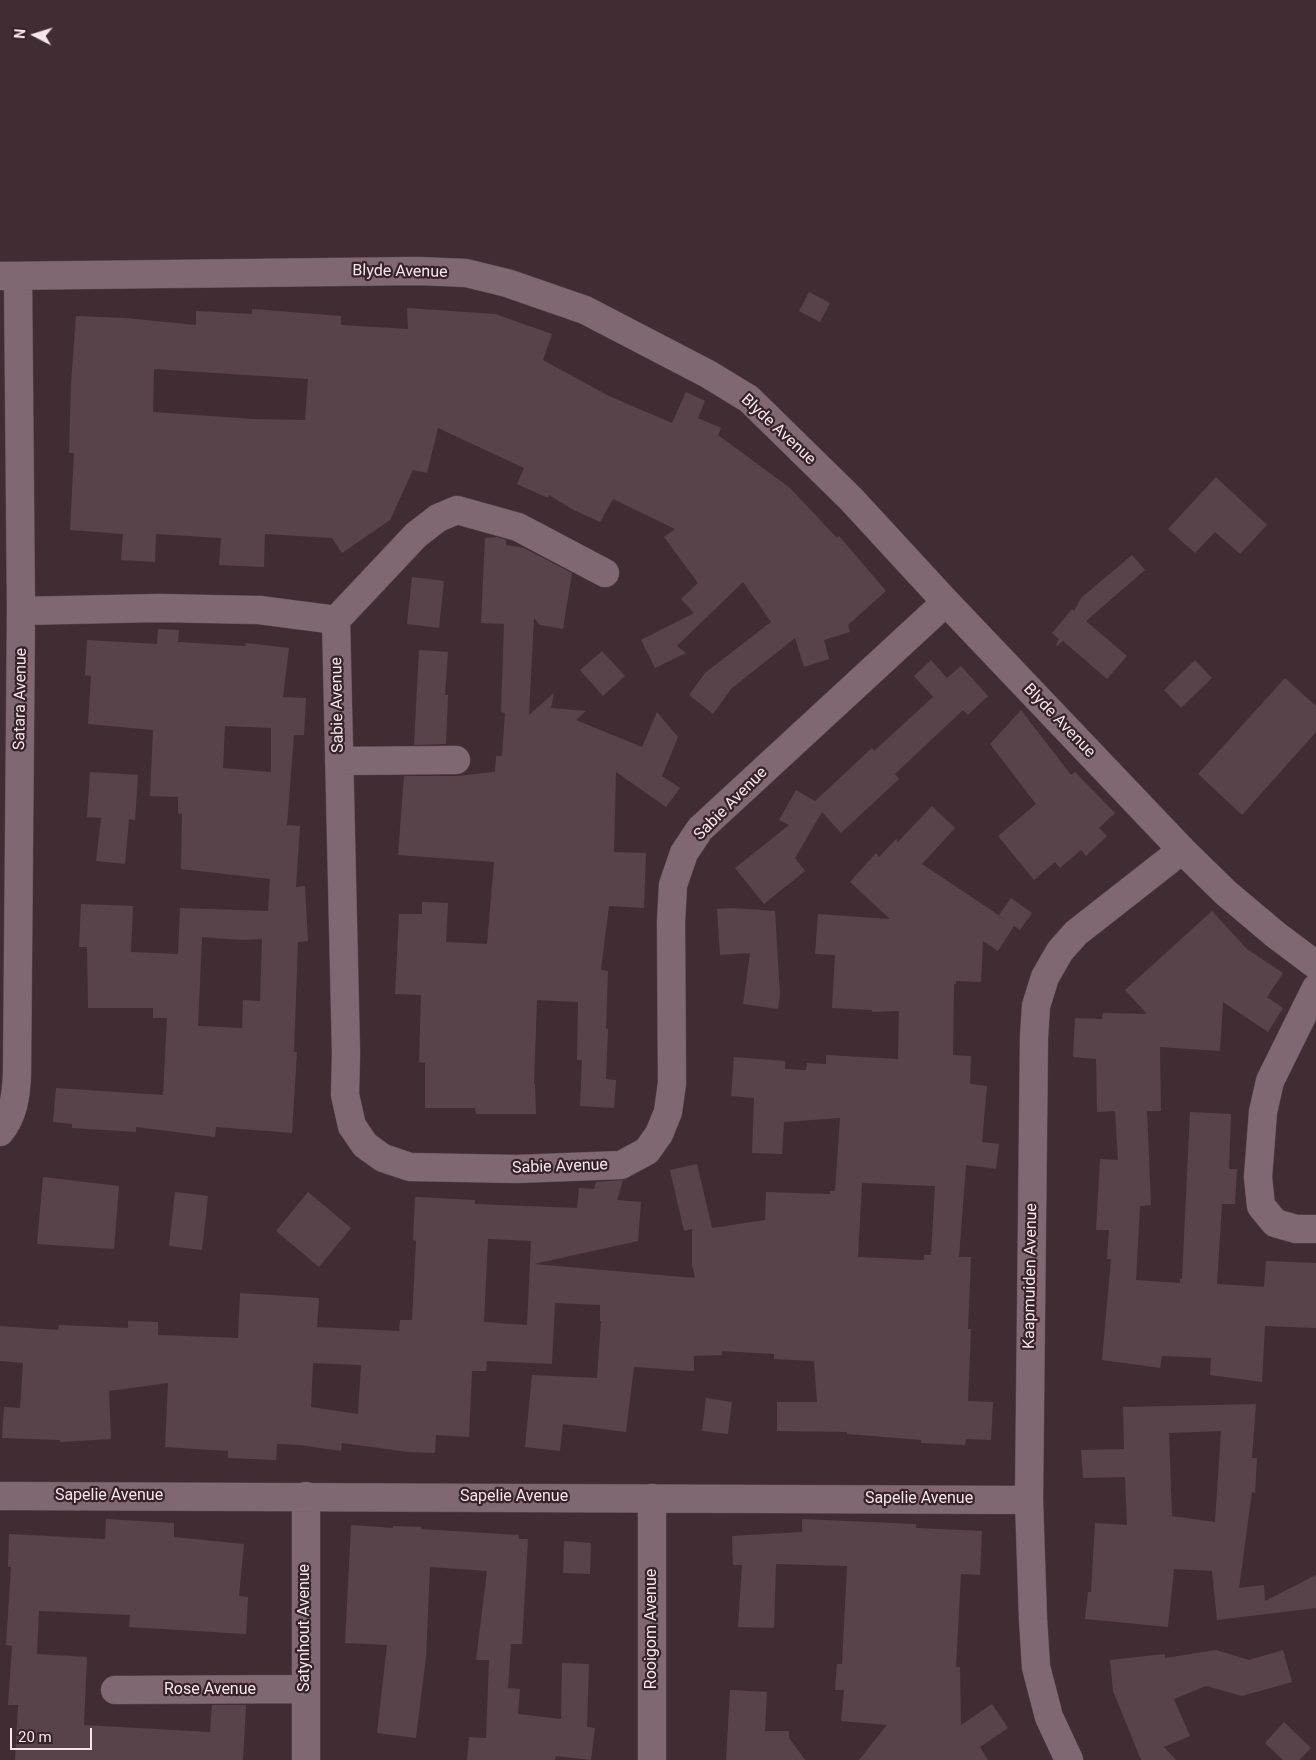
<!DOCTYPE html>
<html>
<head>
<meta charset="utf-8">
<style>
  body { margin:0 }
  #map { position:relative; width:1316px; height:1760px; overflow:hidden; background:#402d34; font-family:Roboto,sans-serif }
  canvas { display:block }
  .north { position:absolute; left:10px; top:10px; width:50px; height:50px; -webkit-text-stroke:4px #36232a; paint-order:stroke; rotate:275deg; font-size:14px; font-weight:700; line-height:20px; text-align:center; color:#f4e6eb }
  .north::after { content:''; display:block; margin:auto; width:18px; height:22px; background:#f4e6eb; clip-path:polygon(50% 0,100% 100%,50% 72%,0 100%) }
  .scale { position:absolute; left:10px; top:1728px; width:82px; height:22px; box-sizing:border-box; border:2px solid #f4e6eb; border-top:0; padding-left:6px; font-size:15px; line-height:18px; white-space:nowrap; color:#f4e6eb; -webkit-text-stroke:4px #36232a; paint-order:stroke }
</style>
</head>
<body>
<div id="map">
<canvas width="1316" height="1760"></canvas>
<div class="north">N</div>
<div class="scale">20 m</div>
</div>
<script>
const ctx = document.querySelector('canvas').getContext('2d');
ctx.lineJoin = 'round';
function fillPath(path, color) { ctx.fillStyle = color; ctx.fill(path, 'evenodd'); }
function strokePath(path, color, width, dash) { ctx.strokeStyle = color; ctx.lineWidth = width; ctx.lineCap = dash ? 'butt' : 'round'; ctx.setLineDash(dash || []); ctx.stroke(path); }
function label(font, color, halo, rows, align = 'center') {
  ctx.font = font + ' Roboto,sans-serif'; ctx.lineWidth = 4.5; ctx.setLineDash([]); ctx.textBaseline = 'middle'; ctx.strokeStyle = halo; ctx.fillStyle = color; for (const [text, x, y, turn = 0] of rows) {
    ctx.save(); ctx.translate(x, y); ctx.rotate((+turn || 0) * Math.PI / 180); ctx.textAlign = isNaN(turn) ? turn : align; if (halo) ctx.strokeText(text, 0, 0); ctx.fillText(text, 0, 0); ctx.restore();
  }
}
fillPath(new Path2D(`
  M 809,292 L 830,303 L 820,322 L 799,311 Z
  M 407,308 L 495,314 L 552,334 L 543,360 L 609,396 L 672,423 L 686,392 L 705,401 L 698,418 L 721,428 L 718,435 L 790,488 L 837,538 L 839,536 L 886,591 L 848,625 L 850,632 L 824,640 L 829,659 L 804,667 L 795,638 L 731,689 L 713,714 L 689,695 L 705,673 L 771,622 L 743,582 L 677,646 L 686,653 L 655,668 L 641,640 L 694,613 L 681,599 L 698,583 L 664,537 L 675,529 L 613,499 L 600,522 L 572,509 L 549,495 L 548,498 L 517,484 L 524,468 L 438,428 L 427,473 L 413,470 L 390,520 L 342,553 L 332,538 L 265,534 L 264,567 L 219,565 L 221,538 L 156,534 L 155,562 L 121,560 L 123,534 L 70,530 L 74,453 L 69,453 L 71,384 L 76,316 L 125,318 L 196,325 L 196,311 L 252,314 L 252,309 L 341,316 L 341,325 L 408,329 ZM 154,369 L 308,379 L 305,420 L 253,419 L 153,412 Z
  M 1216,477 L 1267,525 L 1240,554 L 1215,532 L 1195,553 L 1168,529 Z
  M 497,537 L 506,540 L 506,545 L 524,548 L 572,573 L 563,629 L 540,625 L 534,618 L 529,715 L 554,693 L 551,708 L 586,711 L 576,720 L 642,747 L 657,712 L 678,737 L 662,776 L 680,788 L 666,807 L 616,772 L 614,852 L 646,853 L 644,908 L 609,906 L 601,970 L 608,971 L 606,1029 L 608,1029 L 606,1079 L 616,1080 L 614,1108 L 580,1106 L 582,1060 L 577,1060 L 578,1002 L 537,1000 L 534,1084 L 535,1084 L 536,1114 L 476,1114 L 475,1108 L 425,1108 L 425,1063 L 419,1062 L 421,995 L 395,994 L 399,914 L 422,914 L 422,902 L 448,903 L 446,942 L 487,944 L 494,862 L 398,855 L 404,776 L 456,776 L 495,772 L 496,756 L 502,756 L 505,713 L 501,712 L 504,624 L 481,623 L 485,538 Z
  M 1132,555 L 1145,570 L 1086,621 L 1127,656 L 1107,679 L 1063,641 L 1057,646 L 1056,645 L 1059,639 L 1052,633 L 1072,609 L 1074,611 L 1081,598 Z
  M 412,577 L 444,581 L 439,628 L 407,624 Z
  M 158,629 L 179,630 L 178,642 L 245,646 L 246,643 L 289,648 L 283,697 L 306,698 L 304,735 L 294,735 L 287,825 L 300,826 L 296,887 L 305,886 L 308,941 L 298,942 L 294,1052 L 297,1052 L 292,1133 L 216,1127 L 215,1137 L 136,1127 L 136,1132 L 72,1128 L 72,1124 L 53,1122 L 56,1088 L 163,1095 L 167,1018 L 153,1018 L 153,1008 L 88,1008 L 87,947 L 79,947 L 81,904 L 133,906 L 131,952 L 178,954 L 180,908 L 268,911 L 270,879 L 181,869 L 182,814 L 178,813 L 178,797 L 150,796 L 153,730 L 88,724 L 91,676 L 85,675 L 87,640 L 157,644 ZM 225,726 L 271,728 L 271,772 L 223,768 ZM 202,937 L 243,940 L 262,939 L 260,1001 L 243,1000 L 242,1028 L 198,1026 Z
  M 419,650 L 448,652 L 445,695 L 448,695 L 446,744 L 414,745 Z
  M 602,651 L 625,676 L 603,696 L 580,670 Z
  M 931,660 L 947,678 L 961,666 L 988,696 L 968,715 L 963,710 L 895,774 L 899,779 L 841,833 L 822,812 L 795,858 L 805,871 L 764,904 L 735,868 L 789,825 L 779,820 L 796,790 L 815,801 L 872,748 L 874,751 L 933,697 L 914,676 Z
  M 1195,660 L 1212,678 L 1181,708 L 1164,690 Z
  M 1285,678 L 1316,706 L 1316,732 L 1242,815 L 1198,774 Z
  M 1021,710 L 1071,775 L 1075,772 L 1115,813 L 1099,828 L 1107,836 L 1086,856 L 1081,850 L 1060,868 L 1055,862 L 1034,880 L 998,836 L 1036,804 L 990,744 Z
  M 90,772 L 138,775 L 135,820 L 129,819 L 125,864 L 96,861 L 101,818 L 87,817 Z
  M 932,806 L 955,828 L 922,864 L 1009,922 L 999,915 L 1011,898 L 1032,913 L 1020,930 L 1014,926 L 998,951 L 983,941 L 981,982 L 956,981 L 956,984 L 954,984 L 953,1055 L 971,1056 L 970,1084 L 987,1086 L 982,1142 L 999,1144 L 996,1169 L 966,1165 L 959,1257 L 971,1257 L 968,1329 L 971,1329 L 968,1401 L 993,1402 L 991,1440 L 966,1439 L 965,1445 L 921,1443 L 921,1440 L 847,1434 L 847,1432 L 777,1431 L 777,1402 L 817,1402 L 814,1361 L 774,1359 L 774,1354 L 722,1351 L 722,1355 L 694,1356 L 694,1371 L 634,1367 L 626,1432 L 563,1424 L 560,1451 L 525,1447 L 532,1375 L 597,1378 L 601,1321 L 600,1321 L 600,1305 L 555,1303 L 552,1364 L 487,1361 L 486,1371 L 472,1371 L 469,1437 L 436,1435 L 435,1453 L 409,1452 L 342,1443 L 341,1451 L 300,1445 L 277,1444 L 276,1460 L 228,1458 L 228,1451 L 165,1447 L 168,1383 L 109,1391 L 111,1439 L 60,1442 L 60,1440 L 2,1438 L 4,1407 L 20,1408 L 23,1363 L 0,1361 L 0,1326 L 58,1330 L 59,1325 L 128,1328 L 128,1321 L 158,1322 L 158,1335 L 238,1338 L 240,1293 L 319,1298 L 317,1327 L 399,1331 L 400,1320 L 412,1320 L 416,1241 L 413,1240 L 415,1197 L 475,1200 L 475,1204 L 577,1208 L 579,1188 L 594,1189 L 596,1182 L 623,1180 L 617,1200 L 641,1202 L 638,1241 L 534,1264 L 695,1278 L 692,1265 L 692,1229 L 684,1231 L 670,1170 L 697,1164 L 712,1228 L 765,1220 L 766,1192 L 830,1194 L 830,1191 L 835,1191 L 840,1118 L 784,1122 L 782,1154 L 752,1153 L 754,1098 L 731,1096 L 734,1057 L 785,1061 L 785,1069 L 806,1070 L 807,1063 L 826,1064 L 826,1055 L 898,1059 L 899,1011 L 872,1012 L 872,1010 L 832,1008 L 835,955 L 815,954 L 818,914 L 890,919 L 850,882 L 876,853 L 879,857 L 896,839 L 898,842 ZM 862,1183 L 935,1186 L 931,1255 L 924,1255 L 924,1260 L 858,1257 ZM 488,1239 L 531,1241 L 527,1325 L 484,1322 ZM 313,1363 L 361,1365 L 358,1414 L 311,1407 Z
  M 731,908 L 775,911 L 780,995 L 778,1009 L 743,1004 L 750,953 L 720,955 L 717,909 Z
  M 1212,911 L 1247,949 L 1283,973 L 1267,997 L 1283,1008 L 1268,1032 L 1223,1002 L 1220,1051 L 1160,1047 L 1161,1111 L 1147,1111 L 1151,1205 L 1140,1206 L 1136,1280 L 1180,1283 L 1180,1279 L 1182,1279 L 1190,1112 L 1231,1114 L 1229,1169 L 1237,1169 L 1235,1204 L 1222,1204 L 1217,1284 L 1264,1287 L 1266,1261 L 1316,1263 L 1316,1328 L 1265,1326 L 1262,1382 L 1210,1375 L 1211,1358 L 1162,1356 L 1160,1368 L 1102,1360 L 1111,1259 L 1107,1259 L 1109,1230 L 1096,1230 L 1100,1159 L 1118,1160 L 1115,1111 L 1097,1112 L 1096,1059 L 1073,1057 L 1075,1018 L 1102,1019 L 1103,1013 L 1147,1014 L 1125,990 Z
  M 43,1177 L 119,1186 L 114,1249 L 37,1244 Z
  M 175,1192 L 208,1196 L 202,1250 L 169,1246 Z
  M 308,1192 L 351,1228 L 319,1267 L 276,1231 Z
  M 706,1398 L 732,1402 L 728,1434 L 702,1431 Z
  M 1256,1404 L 1252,1458 L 1257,1458 L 1255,1493 L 1252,1492 L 1239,1588 L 1264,1585 L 1265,1601 L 1316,1575 L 1316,1608 L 1217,1620 L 1212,1571 L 1174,1569 L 1168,1627 L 1085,1619 L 1088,1592 L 1091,1592 L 1095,1523 L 1127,1525 L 1125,1477 L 1083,1478 L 1081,1450 L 1124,1449 L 1123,1407 ZM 1221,1431 L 1215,1522 L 1172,1516 L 1169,1433 Z
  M 106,1519 L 174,1523 L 174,1537 L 244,1544 L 239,1596 L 248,1597 L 246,1634 L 129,1627 L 130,1615 L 39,1611 L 37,1654 L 87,1657 L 84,1725 L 210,1732 L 212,1705 L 246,1705 L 243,1760 L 15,1760 L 18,1705 L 8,1705 L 12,1646 L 6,1645 L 11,1567 L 8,1567 L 9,1534 L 105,1539 Z
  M 802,1519 L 916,1524 L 916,1528 L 982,1531 L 980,1575 L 961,1574 L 956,1667 L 960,1667 L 961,1725 L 992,1704 L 1008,1728 L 980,1747 L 988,1760 L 859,1760 L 887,1725 L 841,1721 L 844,1690 L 835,1690 L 837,1664 L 842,1664 L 847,1566 L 776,1564 L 774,1628 L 738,1627 L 742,1565 L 733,1565 L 732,1536 L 802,1532 Z
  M 351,1525 L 393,1528 L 393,1526 L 421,1527 L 421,1529 L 519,1535 L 519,1539 L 528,1539 L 522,1644 L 511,1644 L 508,1688 L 520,1689 L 518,1714 L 561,1719 L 562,1663 L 589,1664 L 587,1727 L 595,1728 L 591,1760 L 556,1756 L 555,1760 L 467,1760 L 469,1737 L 486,1738 L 489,1660 L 476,1660 L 487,1571 L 430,1567 L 426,1657 L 416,1738 L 377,1733 L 387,1645 L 345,1643 Z
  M 564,1541 L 591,1543 L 590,1574 L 563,1573 Z
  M 1216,1650 L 1249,1660 L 1283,1650 L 1292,1682 L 1242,1696 L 1206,1686 L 1174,1699 L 1190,1736 L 1164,1747 L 1176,1760 L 1141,1760 L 1113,1691 L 1110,1660 L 1165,1654 L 1165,1658 Z
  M 730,1690 L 767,1692 L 765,1731 L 789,1731 L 789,1738 L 805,1760 L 726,1760 Z
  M 1284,1722 L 1311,1748 L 1299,1760 L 1283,1760 L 1265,1743 Z`), '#58434b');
const minor = new Path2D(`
  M 0,276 L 418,271 L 466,273 L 507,283 L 585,310 L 708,374 L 749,399 L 851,499 L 946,602 L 1182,850 L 1226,893 L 1276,935 L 1316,965
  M 605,573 L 518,527 L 457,510 L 438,518 L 416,535 L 336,620 L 346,1053 L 345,1095 L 352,1126 L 365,1145 L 383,1158 L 410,1167 L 517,1169 L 621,1165 L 647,1151 L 659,1134 L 668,1112 L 672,1083 L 671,922 L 673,885 L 684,853 L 700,829 L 946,602
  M 21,611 L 158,608 L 259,610 L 336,620
  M 339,761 L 456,760
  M 1316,988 L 1270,1081 L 1263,1112 L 1258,1177 L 1261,1206 L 1275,1223 L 1296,1229 L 1316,1229
  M 0,1132 C 14,1115 16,1095 17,1074 L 21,611 L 18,276
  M 0,1496 L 1029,1500
  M 652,1498 L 652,1760
  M 115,1690 L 305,1689
  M 306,1760 L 306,1496
  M 1069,1760 L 1049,1717 L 1036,1667 L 1033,1619 L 1029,1500 L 1034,1037 L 1036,1006 L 1045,977 L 1060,951 L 1076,933 L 1182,850`);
strokePath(minor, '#5c4b52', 29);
strokePath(minor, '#7f6871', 28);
label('16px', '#f4e6eb', '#36232a', [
  ["Blyde Avenue",400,272,1],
  ["Blyde Avenue",778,430,43],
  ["Satara Avenue",21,699,-89],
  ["Sabie Avenue",338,705,-91],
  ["Blyde Avenue",1059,721,46],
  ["Sabie Avenue",731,804,-45],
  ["Sabie Avenue",560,1167,-2],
  ["Kaapmuiden Avenue",1031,1276,-89],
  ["Sapelie Avenue",109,1496],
  ["Sapelie Avenue",514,1497],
  ["Sapelie Avenue",919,1499],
  ["Satynhout Avenue",305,1628,-90],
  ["Rooigom Avenue",652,1629,-90],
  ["Rose Avenue",210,1690]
]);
</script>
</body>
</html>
